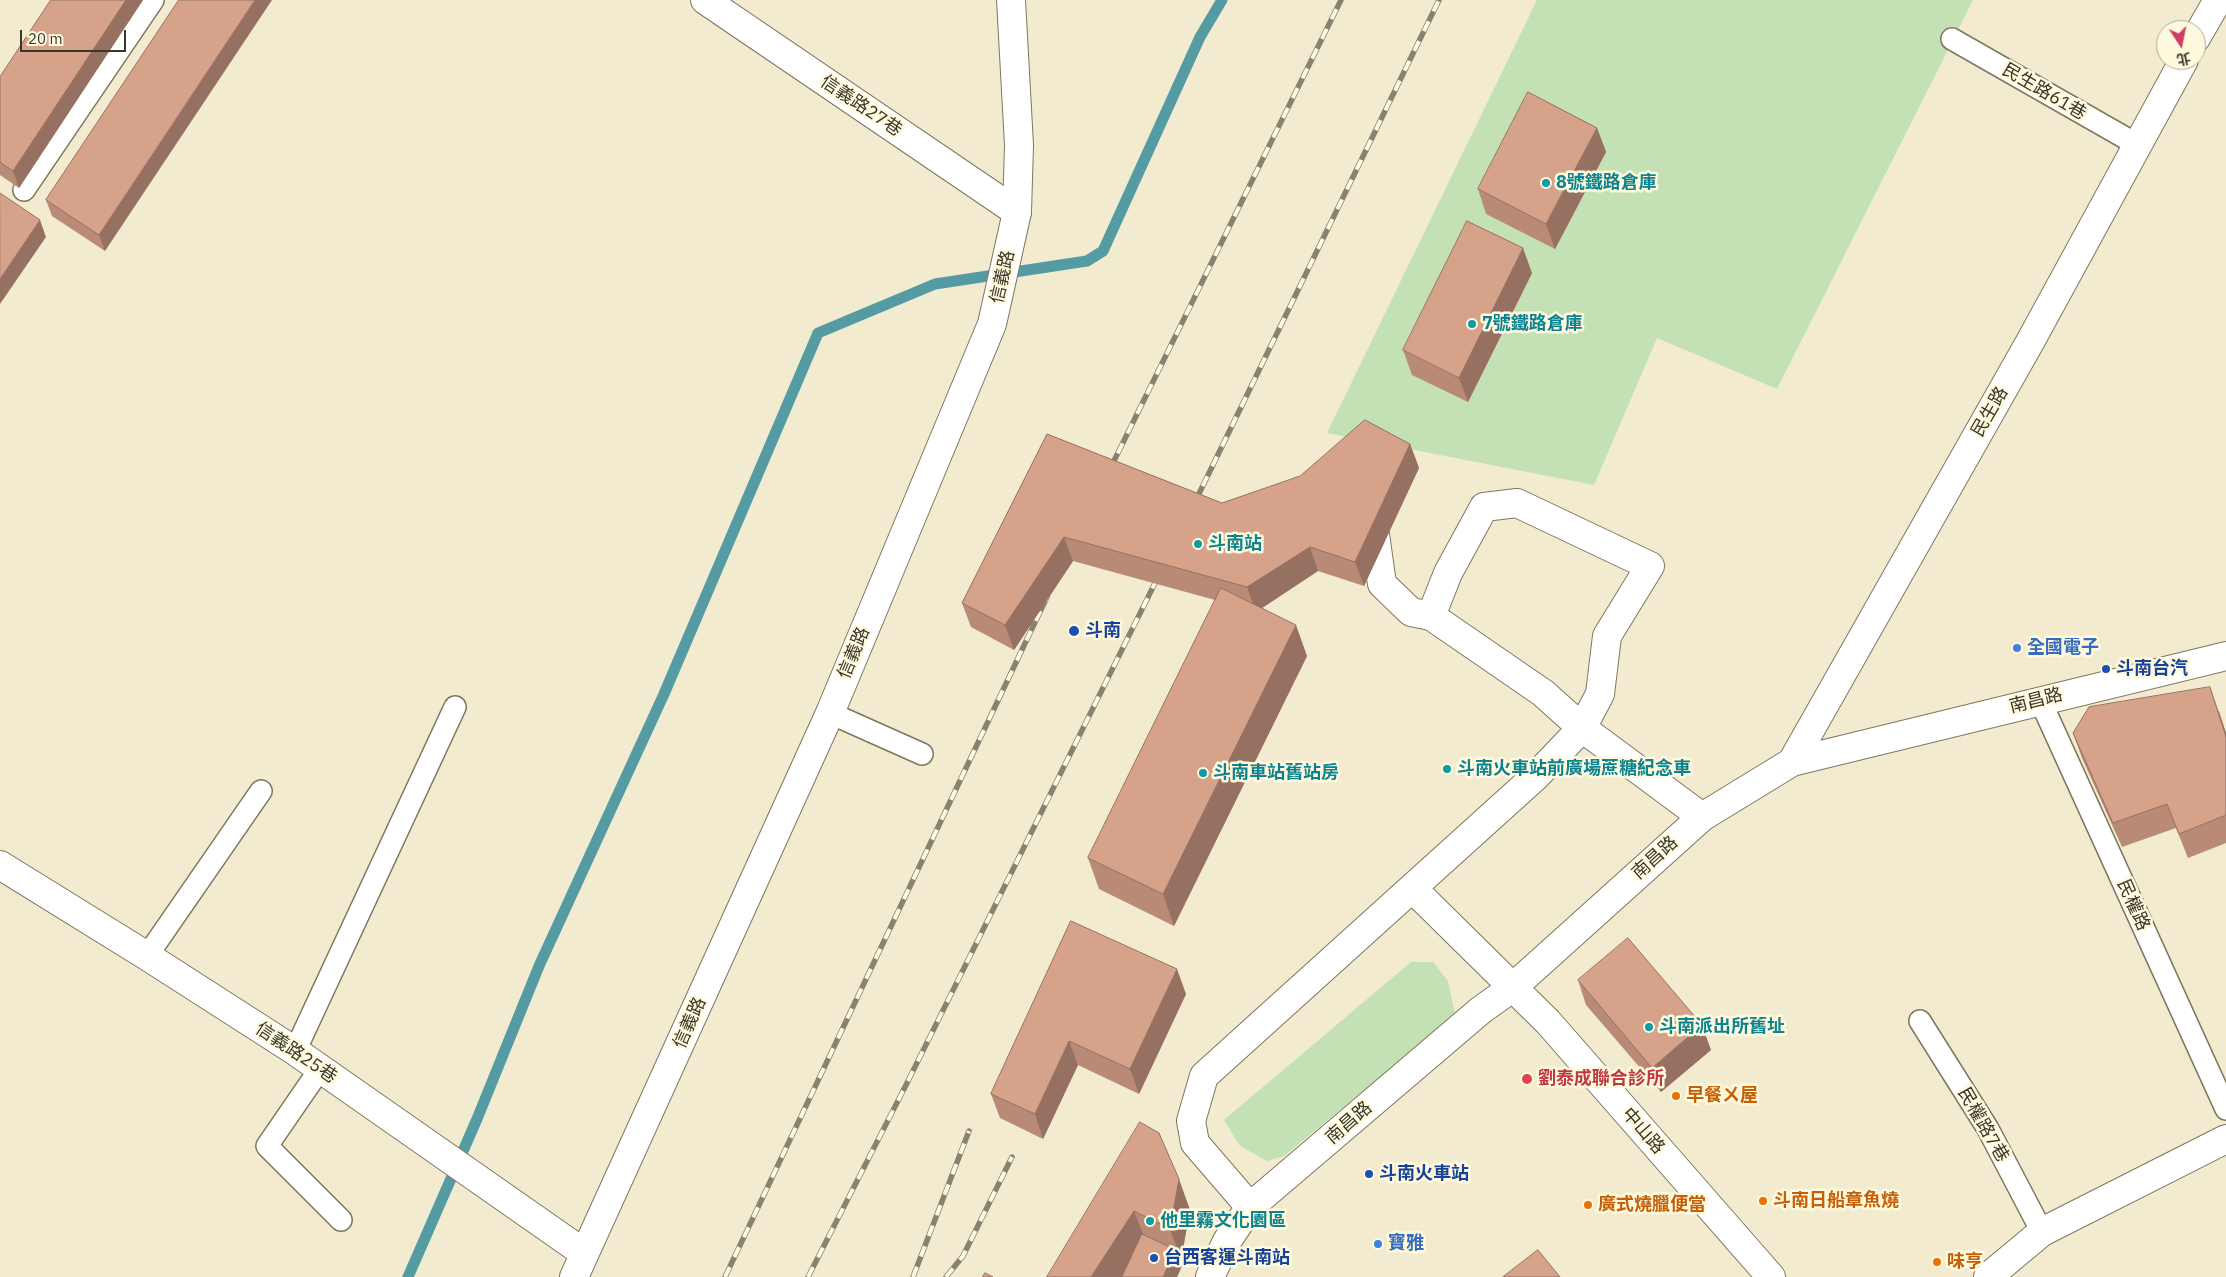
<!DOCTYPE html>
<html>
<head>
<meta charset="utf-8">
<style>
  body { margin:0 }
  #map { position:relative; width:2226px; height:1277px; overflow:hidden; background:#f2ebd0; font-family:"IBM Plex Sans","Noto Sans TC",sans-serif }
  canvas { display:block }
  .north { position:absolute; left:2156px; top:20px; width:50px; height:50px; box-sizing:border-box; background:#fff9dd; border:1px solid #b0ab96; border-radius:50%; rotate:169deg; font-size:14px; font-weight:700; line-height:20px; text-align:center; color:#39372c }
  .north::after { content:''; display:block; margin:auto; width:18px; height:22px; background:#cc3e67; clip-path:polygon(50% 0,100% 100%,50% 72%,0 100%) }
  .scale { position:absolute; left:20px; top:30px; width:106px; height:22px; box-sizing:border-box; border:2px solid #39372c; border-top:0; padding-left:6px; font-size:15px; line-height:18px; white-space:nowrap; color:#39372c; -webkit-text-stroke:4px #fff9dd; paint-order:stroke }
</style>
</head>
<body>
<div id="map">
<canvas width="2226" height="1277"></canvas>
<div class="north">北</div>
<div class="scale">20 m</div>
</div>
<script>
const ctx = document.querySelector('canvas').getContext('2d');
ctx.lineJoin = 'round';
function fillPath(path, color) { ctx.fillStyle = color; ctx.fill(path, 'evenodd'); }
function strokePath(path, color, width, dash) { ctx.strokeStyle = color; ctx.lineWidth = width; ctx.lineCap = dash ? 'butt' : 'round'; ctx.setLineDash(dash || []); ctx.stroke(path); }
function label(font, color, halo, rows, align = 'center') {
  ctx.font = font + ' "IBM Plex Sans","Noto Sans TC",sans-serif'; ctx.lineWidth = 5; ctx.setLineDash([]); ctx.textBaseline = 'middle'; ctx.strokeStyle = halo; ctx.fillStyle = color; for (const [text, x, y, turn = 0] of rows) {
    ctx.save(); ctx.translate(x, y); ctx.rotate((+turn || 0) * Math.PI / 180); ctx.textAlign = isNaN(turn) ? turn : align; if (halo) ctx.strokeText(text, 0, 0); ctx.fillText(text, 0, 0); ctx.restore();
  }
}
fillPath(new Path2D(`
  M 1537,0 L 1973,0 L 1777,389 L 1657,338 L 1594,485 L 1327,433 Z
  M 1411,962 L 1433,962 L 1448,981 L 1455,1015 L 1284,1156 L 1267,1161 L 1240,1146 L 1224,1120 Z`), '#c4e1b6');
strokePath(new Path2D(`
  M 408,1277 L 477,1119 L 539,966 L 664,694 L 818,333 L 935,284 L 1087,261 L 1103,251 L 1200,37 L 1222,0`), '#559ba4', 11);
const service = new Path2D(`
  M 1952,39 L 2136,144
  M 24,190 L 153,0
  M 2040,700 L 2226,1109
  M 830,713 L 922,754
  M 147,956 L 261,791
  M 1920,1021 L 1988,1129 L 2042,1232
  M 295,1051 L 455,707
  M 320,1069 L 267,1146 L 341,1220`);
const pedestrian = new Path2D(`
  M 1373,520 L 1382,584 L 1411,612 L 1431,616`);
const minor = new Path2D(`
  M 705,0 L 1017,212
  M 2196,38 L 2218,0
  M 1792,762 L 2030,342 L 2184,60
  M 0,865 L 147,956 L 295,1051 L 584,1253
  M 1412,888 L 1548,1022 L 1771,1277
  M 1250,1207 L 1195,1143 L 1191,1121 L 1204,1076 L 1536,776 L 1582,728 L 1600,694 L 1607,636 L 1650,566 L 1517,503 L 1484,507 L 1448,573 L 1431,616 L 1543,693 L 1582,728 L 1702,817
  M 1210,1277 L 1227,1241 L 1250,1207 L 1481,1010 L 1512,988 L 1702,817 L 1792,762 L 2226,656
  M 1988,1277 L 2042,1232 L 2226,1139`);
const tertiary = new Path2D(`
  M 574,1277 L 830,713 L 992,324 L 1017,212 L 1019,145 L 1011,0`);
strokePath(service, '#7d775e', 24);
strokePath(pedestrian, '#7d775e', 30);
strokePath(minor, '#7d775e', 30);
strokePath(tertiary, '#7d775e', 30);
strokePath(service, '#fff', 21);
strokePath(pedestrian, '#fff', 28);
strokePath(minor, '#fff', 28);
strokePath(tertiary, '#fff', 28);
const rail = new Path2D(`
  M 1108,473 L 1341,0
  M 1193,506 L 1439,0
  M 725,1277 L 1047,597
  M 808,1277 L 906,1085 L 1161,571
  M 913,1277 L 969,1131
  M 946,1277 L 963,1256 L 1012,1157`);
strokePath(rail, '#878371', 5.5);
strokePath(rail, '#fff9dd', 4, [11]);
fillPath(new Path2D(`
  M 51,0 L 143,0 L 19,188 L 0,175 L 0,77 Z
  M 179,0 L 105,251 L 52,216 L 46,200 Z
  M 1597,128 L 1606,152 L 1555,249 L 1486,214 L 1478,189 Z
  M 1532,273 L 1468,402 L 1412,375 L 1403,350 Z
  M 1047,434 L 1222,503 L 1410,444 L 1419,468 L 1364,586 L 1318,571 L 1262,608 L 1307,656 L 1174,926 L 1099,889 L 1088,858 L 1215,600 L 1073,561 L 1014,650 L 971,627 L 962,603 Z
  M 2219,711 L 2226,733 L 2226,843 L 2188,858 L 2176,828 L 2122,847 L 2082,758 L 2073,733 Z
  M 1071,921 L 1186,994 L 1139,1094 L 1078,1065 L 1043,1139 L 1000,1118 L 991,1094 Z
  M 1578,980 L 1711,1050 L 1661,1092 L 1586,1005 Z
  M 1159,1133 L 1190,1210 L 1181,1260 L 1179,1259 L 1182,1266 L 1177,1277 L 1047,1277 Z`), '#b98b77');
fillPath(new Path2D(`
  M 126,0 L 143,0 L 19,188 L 13,171 Z
  M 255,0 L 272,0 L 105,251 L 99,235 Z
  M 1597,128 L 1606,152 L 1555,249 L 1546,224 Z
  M 40,220 L 46,237 L 0,304 L 0,279 Z
  M 1523,248 L 1532,273 L 1468,402 L 1459,378 Z
  M 1410,444 L 1419,468 L 1364,586 L 1355,562 Z
  M 1064,537 L 1073,561 L 1014,650 L 1005,625 Z
  M 1310,547 L 1318,571 L 1256,612 L 1247,587 Z
  M 1296,625 L 1307,656 L 1174,926 L 1163,894 Z
  M 2210,687 L 2226,733 L 2226,737 Z
  M 1177,969 L 1186,994 L 1139,1094 L 1130,1069 Z
  M 1702,1025 L 1711,1050 L 1661,1092 L 1652,1068 Z
  M 1069,1041 L 1078,1065 L 1043,1139 L 1035,1114 Z
  M 1179,1179 L 1190,1210 L 1181,1260 L 1170,1229 Z
  M 1134,1211 L 1146,1242 L 1123,1277 L 1091,1277 Z
  M 1176,1250 L 1182,1266 L 1177,1277 L 1163,1277 Z`), '#967161');
const building = new Path2D(`
  M 51,0 L 126,0 L 13,171 L 0,162 L 0,77 Z
  M 179,0 L 255,0 L 99,235 L 46,200 Z
  M 1528,92 L 1597,128 L 1546,224 L 1478,189 Z
  M 0,193 L 40,220 L 0,279 Z
  M 1467,221 L 1523,248 L 1459,378 L 1403,350 Z
  M 1365,420 L 1410,444 L 1355,562 L 1310,547 L 1247,587 L 1064,537 L 1005,625 L 962,603 L 1047,434 L 1222,503 L 1300,476 Z
  M 1221,588 L 1296,625 L 1163,894 L 1088,858 Z
  M 2210,687 L 2226,737 L 2226,815 L 2179,834 L 2167,804 L 2113,823 L 2073,733 L 2089,707 Z
  M 1071,921 L 1177,969 L 1130,1069 L 1069,1041 L 1035,1114 L 991,1094 Z
  M 1628,938 L 1702,1025 L 1652,1068 L 1578,980 Z
  M 1140,1122 L 1159,1133 L 1179,1179 L 1170,1229 L 1134,1211 L 1091,1277 L 1047,1277 Z
  M 1142,1234 L 1176,1250 L 1163,1277 L 1122,1277 Z
  M 1538,1250 L 1560,1277 L 1503,1277 Z
  M 985,1273 L 993,1277 L 983,1277 Z`);
fillPath(building, '#d7a28a');
strokePath(building, '#967161', 1);
for (const [x, y, r, color] of [
  [1546,183,5,"#0f9aa8"],
  [1472,324,5,"#0f9aa8"],
  [1198,544,5,"#0f9aa8"],
  [1074,631,6,"#1a4fb4"],
  [2017,648,5,"#3f7fe0"],
  [2106,669,5,"#1a4fb4"],
  [1447,769,5,"#0f9aa8"],
  [1203,773,5,"#0f9aa8"],
  [1649,1027,5,"#0f9aa8"],
  [1527,1079,6,"#e0444e"],
  [1676,1096,5,"#e8710a"],
  [1369,1174,5,"#1a4fb4"],
  [1763,1201,5,"#e8710a"],
  [1588,1205,5,"#e8710a"],
  [1150,1221,5,"#0f9aa8"],
  [1378,1244,5,"#3f7fe0"],
  [1154,1258,5,"#1a4fb4"],
  [1937,1262,5,"#e8710a"]
]) { const dot = new Path2D(); dot.arc(x, y, r, 0, 2 * Math.PI); ctx.fillStyle = color; ctx.fill(dot); strokePath(dot, '#fff9dd', 2); }
label('18px', '#39372c', '#fff9dd', [
  ["民生路61巷",2044,92,30],
  ["信義路27巷",861,106,34],
  ["信義路",1003,277,-77],
  ["民生路",1990,412,-60],
  ["信義路",854,653,-67],
  ["南昌路",2036,701,-14],
  ["南昌路",1655,858,-42],
  ["民權路",2133,905,66],
  ["信義路",690,1023,-66],
  ["信義路25巷",296,1053,34],
  ["南昌路",1349,1123,-41],
  ["民權路7巷",1983,1125,60],
  ["中山路",1643,1131,49]
]);
label('bold 18px', '#0d838f', '#fff9dd', [
  ["8號鐵路倉庫",1556,183],
  ["7號鐵路倉庫",1482,324],
  ["斗南站",1208,544],
  ["斗南火車站前廣場蔗糖紀念車",1457,769],
  ["斗南車站舊站房",1213,773],
  ["斗南派出所舊址",1659,1027],
  ["他里霧文化園區",1160,1221]
], 'left');
label('bold 18px', '#164399', '#fff9dd', [
  ["斗南",1085,631],
  ["斗南台汽",2116,669],
  ["斗南火車站",1379,1174],
  ["台西客運斗南站",1164,1258]
], 'left');
label('bold 18px', '#366cbe', '#fff9dd', [
  ["全國電子",2027,648],
  ["寶雅",1388,1244]
], 'left');
label('bold 18px', '#be3a42', '#fff9dd', [
  ["劉泰成聯合診所",1538,1079]
], 'left');
label('bold 18px', '#c56008', '#fff9dd', [
  ["早餐ㄨ屋",1686,1096],
  ["斗南日船章魚燒",1773,1201],
  ["廣式燒臘便當",1598,1205],
  ["味亨",1947,1262]
], 'left');
</script>
</body>
</html>
